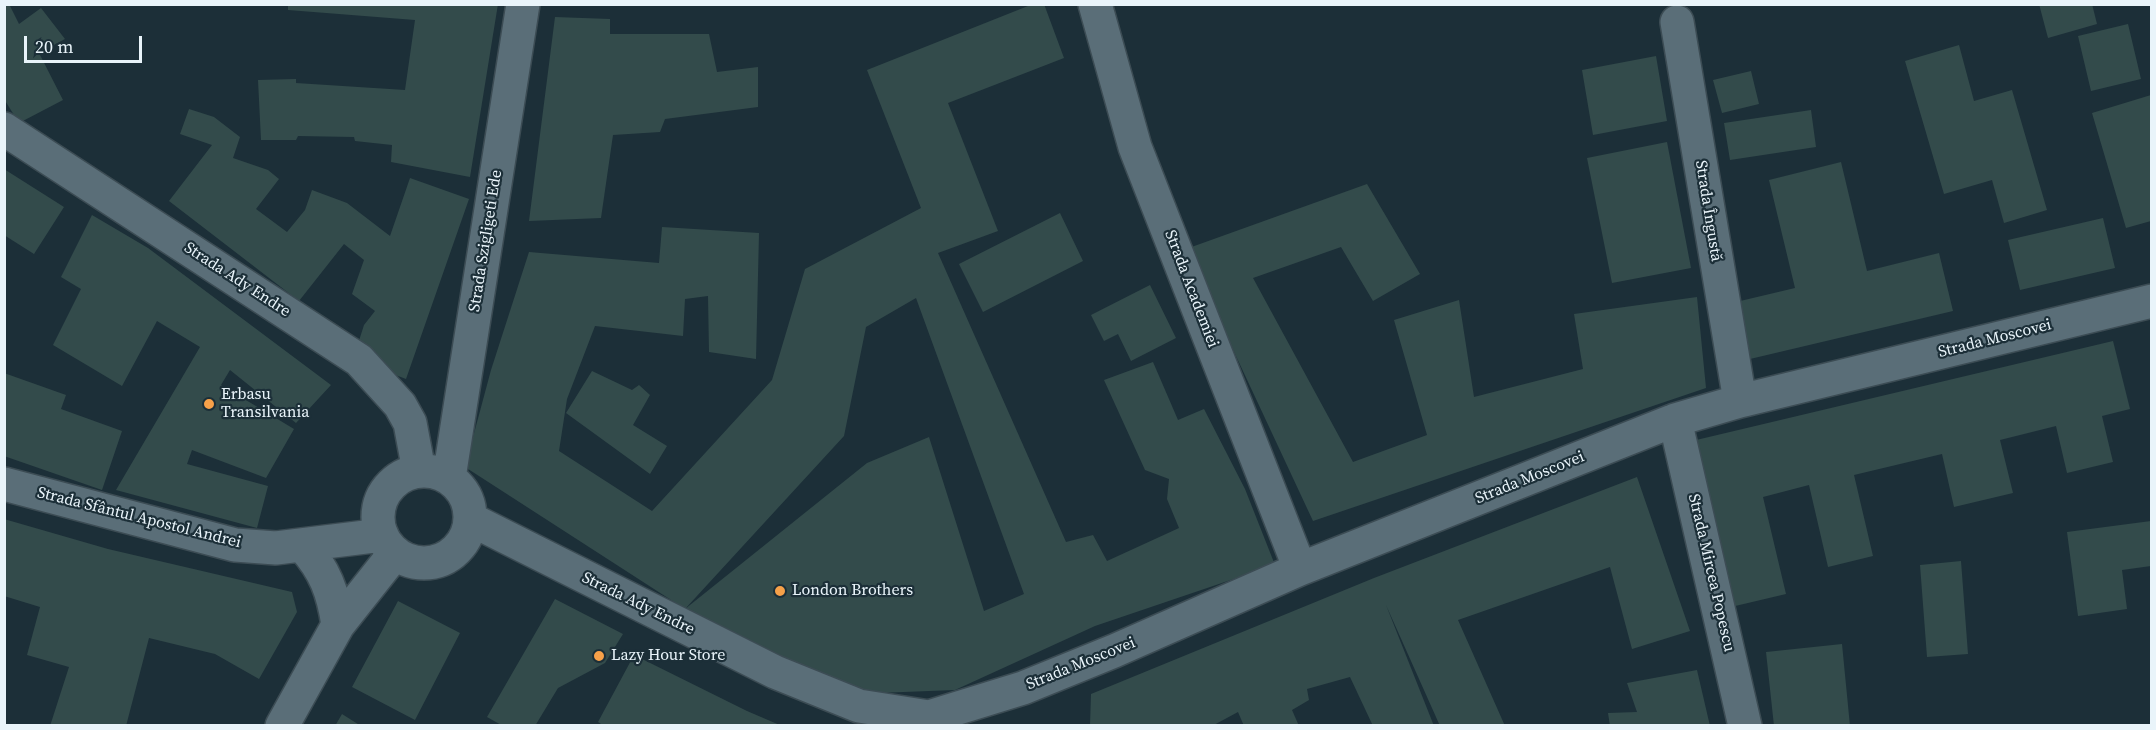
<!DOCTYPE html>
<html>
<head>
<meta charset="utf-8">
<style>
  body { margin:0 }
  #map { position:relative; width:2156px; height:730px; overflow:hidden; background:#1c2f38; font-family:"Source Serif 4",serif }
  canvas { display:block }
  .frame { position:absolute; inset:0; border:6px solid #e9f4fa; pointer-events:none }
  .scale { position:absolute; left:24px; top:36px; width:118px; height:27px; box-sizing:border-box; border:3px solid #e9f4fa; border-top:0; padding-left:8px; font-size:18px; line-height:21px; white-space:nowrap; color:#e9f4fa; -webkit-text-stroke:4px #1c2f38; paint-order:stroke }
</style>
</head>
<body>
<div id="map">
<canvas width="2156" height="730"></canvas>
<div class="frame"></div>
<div class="scale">20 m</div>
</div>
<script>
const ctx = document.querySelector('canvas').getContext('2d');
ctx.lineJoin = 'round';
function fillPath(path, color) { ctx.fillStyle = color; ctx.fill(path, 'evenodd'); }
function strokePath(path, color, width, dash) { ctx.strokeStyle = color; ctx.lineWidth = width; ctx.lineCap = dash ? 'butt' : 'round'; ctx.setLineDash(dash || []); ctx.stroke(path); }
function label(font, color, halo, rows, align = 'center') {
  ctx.font = font + ' "Source Serif 4",serif'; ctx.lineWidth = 4.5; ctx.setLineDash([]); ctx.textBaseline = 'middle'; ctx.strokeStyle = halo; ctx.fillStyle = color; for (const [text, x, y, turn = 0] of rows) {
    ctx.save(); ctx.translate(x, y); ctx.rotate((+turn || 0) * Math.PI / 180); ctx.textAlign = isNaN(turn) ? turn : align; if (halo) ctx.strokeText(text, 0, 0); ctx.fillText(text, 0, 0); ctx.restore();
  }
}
fillPath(new Path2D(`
  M 4,4 L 9,4 L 19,24 L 41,8 L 65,39 L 39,53 L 63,100 L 19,123 L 4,99 Z
  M 288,4 L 498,4 L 470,177 L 391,162 L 392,145 L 355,141 L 354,137 L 298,136 L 296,140 L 261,140 L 258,80 L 296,79 L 296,83 L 405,90 L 415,20 L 288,10 Z
  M 1033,4 L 1044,4 L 1064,58 L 948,103 L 998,231 L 938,253 L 1066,542 L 1093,535 L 1107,561 L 1179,528 L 1167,499 L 1169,479 L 1145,470 L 1104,380 L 1153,362 L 1178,420 L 1204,409 L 1245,489 L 1275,565 L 1095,626 L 955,690 L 878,693 L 825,680 L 685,609 L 867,463 L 929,437 L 984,611 L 1024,594 L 916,298 L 866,327 L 844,436 L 685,609 L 465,467 L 491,370 L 529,252 L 659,263 L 662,227 L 759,233 L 756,359 L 709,352 L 708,296 L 685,299 L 683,336 L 595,326 L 567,399 L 559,451 L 652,511 L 772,380 L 805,269 L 921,208 L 867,70 Z
  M 2039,4 L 2092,4 L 2097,24 L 2048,38 Z
  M 555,17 L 610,19 L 610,34 L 709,34 L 717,72 L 758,67 L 758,107 L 665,119 L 660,132 L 613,135 L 601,218 L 529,221 Z
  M 2128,24 L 2141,79 L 2091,91 L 2078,36 Z
  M 1959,45 L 1974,101 L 2012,90 L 2047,210 L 2004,223 L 1992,180 L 1944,194 L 1905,61 Z
  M 1656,56 L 1667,121 L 1593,135 L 1582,70 Z
  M 1751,71 L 1759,104 L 1722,113 L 1713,80 Z
  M 2151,95 L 2151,221 L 2126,228 L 2092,113 Z
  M 189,109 L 214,117 L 240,137 L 233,158 L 268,170 L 279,179 L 256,209 L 287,232 L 305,210 L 312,190 L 347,203 L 390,236 L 410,178 L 469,199 L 406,379 L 385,371 L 356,350 L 364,325 L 375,311 L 352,294 L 364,260 L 344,244 L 299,301 L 169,201 L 212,145 L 180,134 Z
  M 1811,110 L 1816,147 L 1730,160 L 1724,123 Z
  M 1667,142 L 1691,268 L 1612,283 L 1587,158 Z
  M 1841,162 L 1867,271 L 1939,253 L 1953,311 L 1750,359 L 1736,302 L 1795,288 L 1769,180 Z
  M 4,169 L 64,207 L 34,254 L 4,235 Z
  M 1367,184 L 1420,274 L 1373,301 L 1341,247 L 1253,278 L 1353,462 L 1427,435 L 1394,320 L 1459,300 L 1474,397 L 1583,369 L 1574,314 L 1697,297 L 1706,388 L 1313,521 L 1186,249 Z
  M 1060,213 L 1083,261 L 983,312 L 959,264 Z
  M 92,215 L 148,248 L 331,385 L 296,423 L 230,370 L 221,385 L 294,429 L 266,478 L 192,450 L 187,464 L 268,486 L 257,528 L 116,490 L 200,347 L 157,321 L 122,386 L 53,345 L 81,289 L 61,277 Z
  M 2103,218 L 2115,268 L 2020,290 L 2008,240 Z
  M 1150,285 L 1176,338 L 1131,361 L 1118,334 L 1104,341 L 1091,315 Z
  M 2113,341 L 2130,409 L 2102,416 L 2113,462 L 2067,473 L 2056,426 L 2000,440 L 2013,493 L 1954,507 L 1942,454 L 1854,475 L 1873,556 L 1828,567 L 1809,485 L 1763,497 L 1786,594 L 1731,607 L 1692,441 Z
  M 592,371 L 632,390 L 639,385 L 650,395 L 633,425 L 667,446 L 650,474 L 566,413 Z
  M 4,373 L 66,395 L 61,409 L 122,431 L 102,490 L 4,456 Z
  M 1637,477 L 1690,631 L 1632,649 L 1610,567 L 1458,620 L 1505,726 L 1440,726 L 1386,605 L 1434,726 L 1373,726 L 1350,677 L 1307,689 L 1309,700 L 1292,710 L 1299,726 L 1244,726 L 1238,712 L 1212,726 L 1090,726 L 1091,694 L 1374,578 Z
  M 4,519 L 108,549 L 292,592 L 297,612 L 259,679 L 215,654 L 149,638 L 126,726 L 50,726 L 69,667 L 27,655 L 40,607 L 4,596 Z
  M 2151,521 L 2151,566 L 2122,570 L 2127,609 L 2078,616 L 2067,532 Z
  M 1961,561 L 1968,654 L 1927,657 L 1920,565 Z
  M 555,599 L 623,634 L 605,663 L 558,688 L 535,726 L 503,726 L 487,717 Z
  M 398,601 L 460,633 L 415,720 L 352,687 Z
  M 1842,644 L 1850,726 L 1774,726 L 1766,652 Z
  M 634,655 L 747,711 L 782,726 L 604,726 L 598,722 Z
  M 1697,670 L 1710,726 L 1610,726 L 1608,713 L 1637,712 L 1627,683 Z
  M 342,714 L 361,726 L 335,726 Z`), '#334b4b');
const minor = new Path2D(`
  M 1095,4 L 1135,147 L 1300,569
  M 1677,22 L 1740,401
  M 4,129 L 359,360 L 400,405 L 410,423 L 419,471
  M 1675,420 L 1745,726
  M378 517a46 46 0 1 1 92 0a46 46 0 1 1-92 0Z
  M 449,478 L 523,4
  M 4,484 L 235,545 L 276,548 L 382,535
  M 470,519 L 775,672 L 859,706 L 929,717 L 944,726
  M 303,546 C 325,570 333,592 338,625
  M 929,717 L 1023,688 L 1114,651 L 1300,569 L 1675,420 L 1740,401 L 2152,301
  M 282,726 L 338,625 L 395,553`);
strokePath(minor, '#3c4c54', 36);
strokePath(minor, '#5a6e78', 33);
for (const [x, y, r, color] of [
  [209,404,6,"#f7a149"],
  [780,591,6,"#f7a149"],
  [599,656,6,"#f7a149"]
]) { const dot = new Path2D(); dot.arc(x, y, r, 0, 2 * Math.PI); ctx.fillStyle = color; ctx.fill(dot); strokePath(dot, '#1c2f38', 2); }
label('16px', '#e9f4fa', '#1c2f38', [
  ["Strada Îngustă",1708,211,81],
  ["Strada Szigligeti Ede",486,241,-81],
  ["Strada Ady Endre",237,280,33],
  ["Strada Academiei",1191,289,69],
  ["Strada Moscovei",1995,339,-14],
  ["Strada Moscovei",1530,478,-22],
  ["Strada Sfântul Apostol Andrei",139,518,14],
  ["Strada Mircea Popescu",1711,573,77],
  ["Strada Ady Endre",638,604,26],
  ["Strada Moscovei",1081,664,-22]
]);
label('16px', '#e9f4fa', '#1c2f38', [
  ["Erbasu",221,395],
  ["Transilvania",221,413],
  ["London Brothers",792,591],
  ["Lazy Hour Store",611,656]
], 'left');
</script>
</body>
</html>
